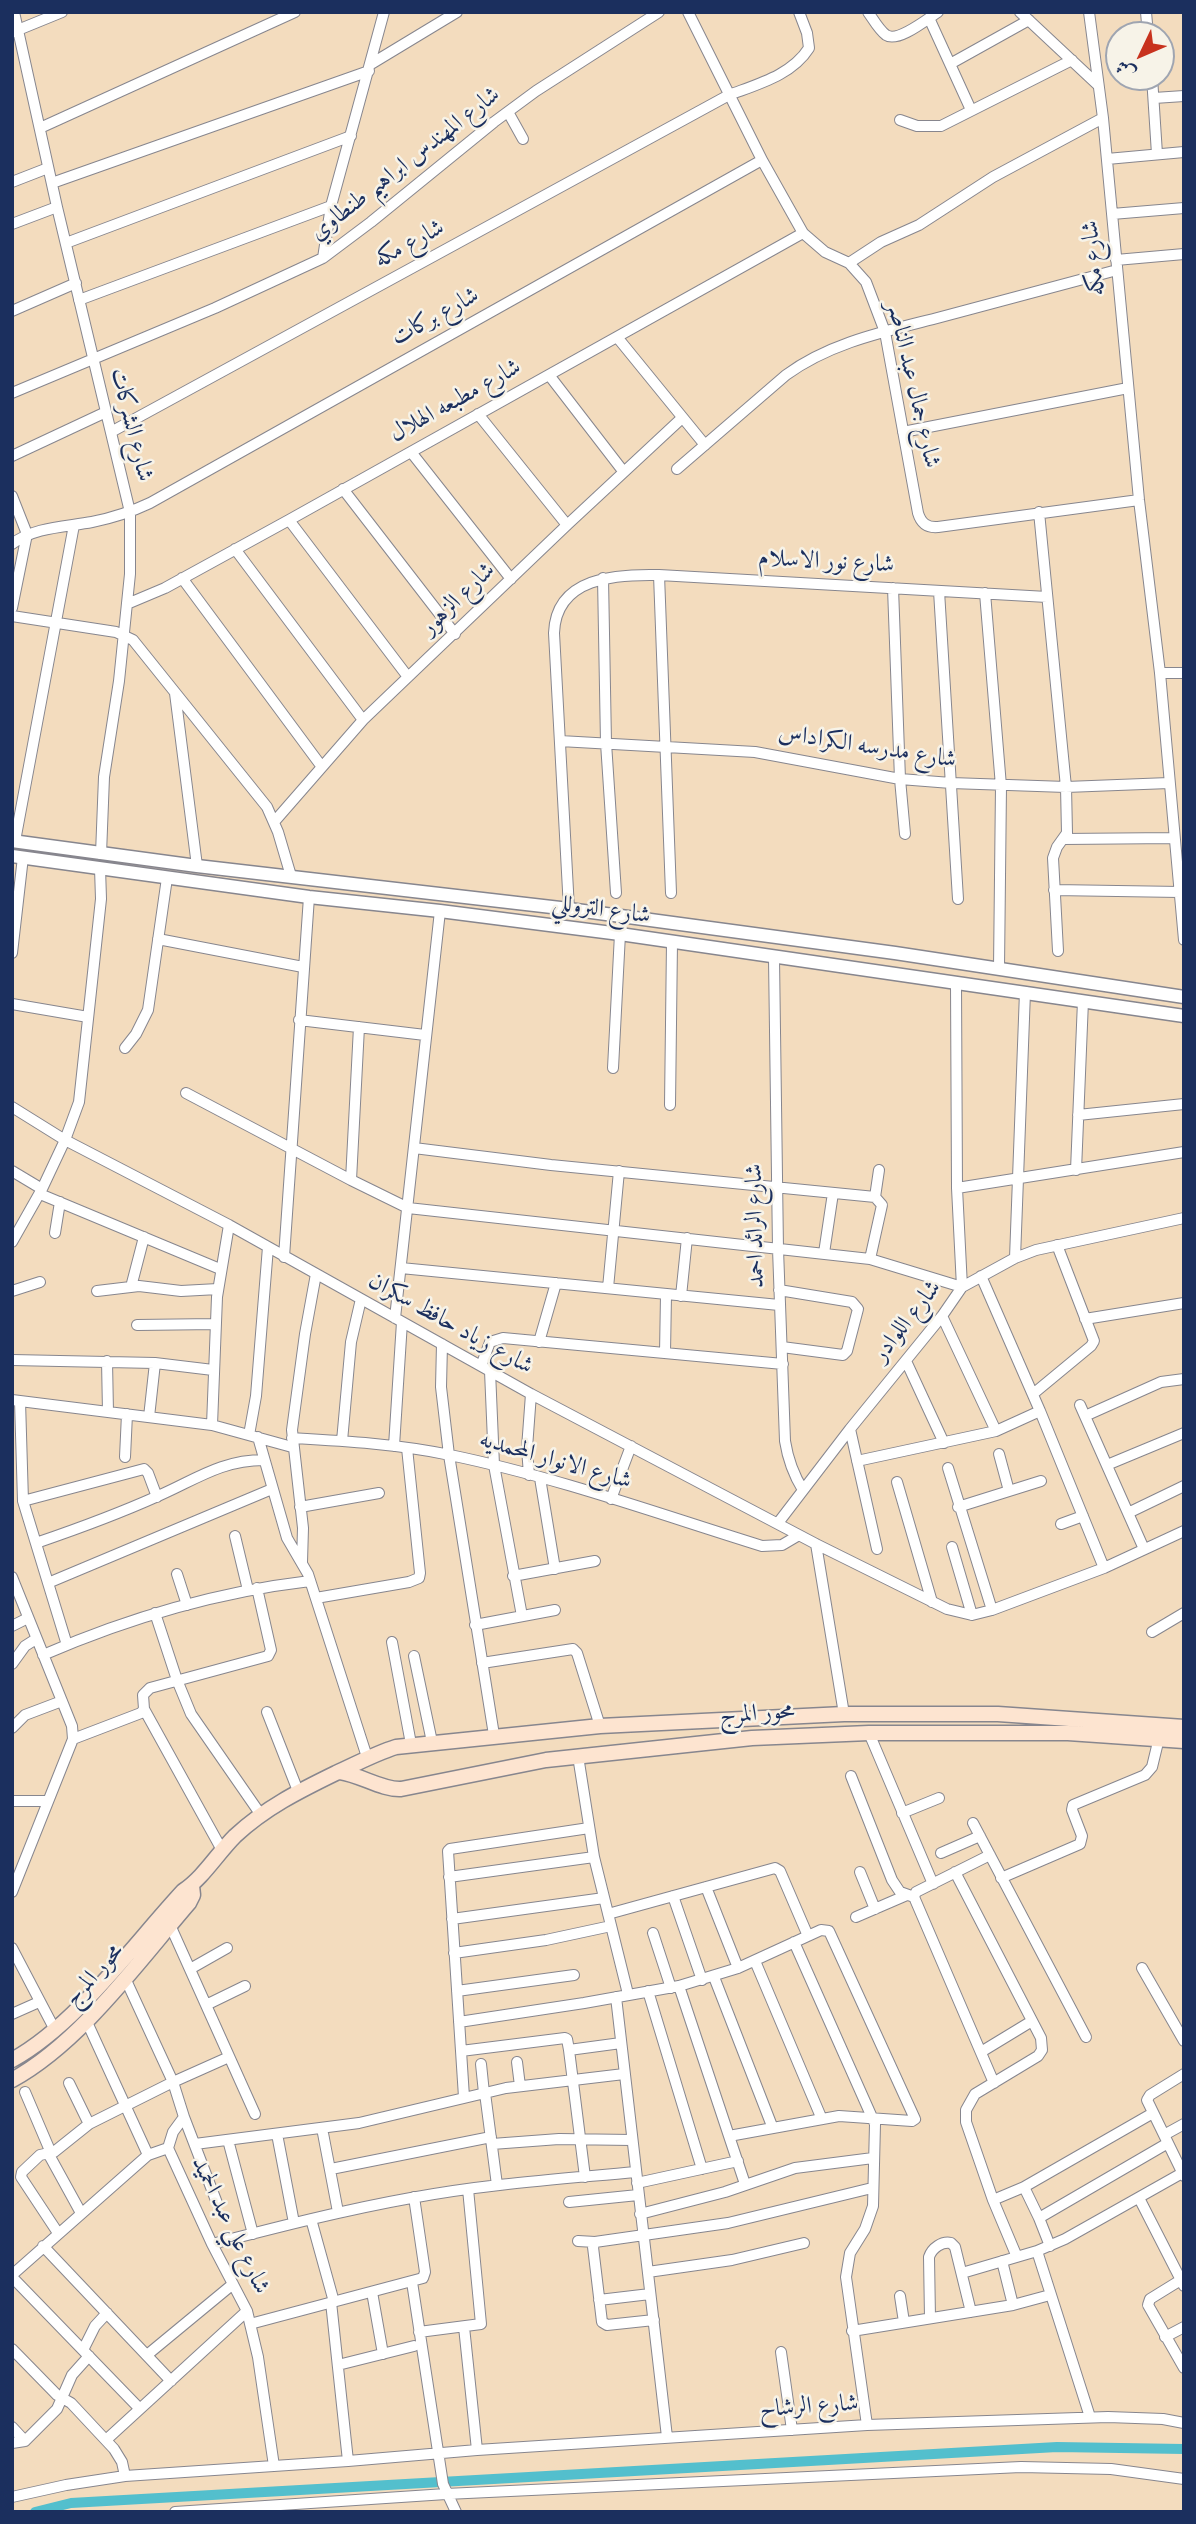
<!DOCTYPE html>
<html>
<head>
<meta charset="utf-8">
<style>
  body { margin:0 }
  #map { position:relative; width:1196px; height:2524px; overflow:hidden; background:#f3dcbe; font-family:"IM FELL English",Amiri,serif }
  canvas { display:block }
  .frame { position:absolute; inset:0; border:14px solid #1b2f5e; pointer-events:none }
  .north { position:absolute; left:1105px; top:21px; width:70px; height:70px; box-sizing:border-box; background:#f7f3e8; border:2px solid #9fa5b1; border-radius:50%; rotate:226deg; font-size:19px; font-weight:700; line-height:28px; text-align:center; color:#1b2f5e }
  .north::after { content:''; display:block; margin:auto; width:24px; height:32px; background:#c8321e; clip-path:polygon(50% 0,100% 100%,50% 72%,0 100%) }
</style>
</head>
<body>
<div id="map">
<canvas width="1196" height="2524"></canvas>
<div class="frame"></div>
<div class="north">ش</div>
</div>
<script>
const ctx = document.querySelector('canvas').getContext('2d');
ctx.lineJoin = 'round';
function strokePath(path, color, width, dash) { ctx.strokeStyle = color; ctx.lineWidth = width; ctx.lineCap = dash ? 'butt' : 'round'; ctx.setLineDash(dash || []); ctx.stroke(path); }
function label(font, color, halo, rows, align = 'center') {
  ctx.font = font + ' "IM FELL English",Amiri,serif'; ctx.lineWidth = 5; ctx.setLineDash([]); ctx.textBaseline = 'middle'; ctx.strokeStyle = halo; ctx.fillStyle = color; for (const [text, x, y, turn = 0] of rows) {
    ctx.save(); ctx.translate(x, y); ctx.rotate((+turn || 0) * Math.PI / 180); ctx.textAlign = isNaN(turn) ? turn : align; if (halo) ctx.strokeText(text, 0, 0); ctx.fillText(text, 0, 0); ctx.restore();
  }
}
strokePath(new Path2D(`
  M 35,2512 L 71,2503 L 1057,2447 L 1184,2449`), '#53bfcd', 10);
const minor = new Path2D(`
  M 14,12 L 57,207 L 130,512 L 130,574 L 119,681 L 104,777 L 101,854
  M 688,12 L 762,160 L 803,233 L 825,252 L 849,263 L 866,282 L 885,332 L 918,513 C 921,523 927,528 938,527 L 1139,500
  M 868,12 C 873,19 879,30 886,35 C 898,43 927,19 938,12
  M 1020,12 L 1098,85
  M 1089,12 L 1103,118 L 1139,500 L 1160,673 L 1184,940
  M 1146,12 L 1148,35
  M 929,18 L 971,110
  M 13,32 L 62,12
  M 371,64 L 457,12
  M 950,64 L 1029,20
  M 1152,77 L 1157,154
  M 1154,98 L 1184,96
  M 508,112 L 523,139
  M 900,120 L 917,126 L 941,126 L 1072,60
  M 40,128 L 295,12
  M 1107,159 L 1184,152
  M 12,182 L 48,168
  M 52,183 L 369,71
  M 1112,214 L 1184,208
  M 12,224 L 57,207
  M 66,243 L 351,136
  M 323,258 L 331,206 L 384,12
  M 1116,260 L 1184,254
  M 849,263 L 881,242 L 919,225 L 993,177 L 1103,118
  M 79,300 L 331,206
  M 12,311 L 76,283
  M 617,337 L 705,445
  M 549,375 L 623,471
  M 12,393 L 215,308 L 323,258 L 371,222 L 494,122 L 536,91 L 659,12
  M 478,414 L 567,525
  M 111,432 L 729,95 C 758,84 792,75 809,48 L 807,33 L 799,12
  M 903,432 L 1128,388
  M 411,452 L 511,579
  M 12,456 L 106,412
  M 677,469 L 786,375 C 831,342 887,331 941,317 C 999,302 1058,286 1117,270
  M 343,489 L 455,634
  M 12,496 L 27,534 L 12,608
  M 1039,512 L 1066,787 L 1067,833 L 1057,847 L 1053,858 L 1058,951
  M 289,520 L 408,677
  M 12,544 C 34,527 65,527 92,522 C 112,518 131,512 150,503 L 762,160
  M 235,549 L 363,720
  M 659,575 L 671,893
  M 182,578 L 322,767
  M 603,578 L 606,743 L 616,893
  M 893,588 L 900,779 L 905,834
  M 939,591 L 958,899
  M 985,593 L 1001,786 L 999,968
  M 127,604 L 165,588 L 289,520 L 803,233
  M 12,616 L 116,632 L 133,640 L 267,807 L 278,832 L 291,876
  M 1160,673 L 1184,673
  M 175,693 L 197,866
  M 560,741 L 755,752 L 900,779 L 951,783 L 1066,787 L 1169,783
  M 274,822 L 363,720 L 567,525 L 682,418
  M 1063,839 L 1174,838
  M 15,841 L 74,525
  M 1054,890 L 1180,892
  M 569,909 L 554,633 C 556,577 616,574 659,575 L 1047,597
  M 158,939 L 303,967
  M 12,953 L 23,857
  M 774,958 L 778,1249 L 785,1441 C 788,1460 793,1474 803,1490
  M 12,1004 L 88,1017
  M 299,1020 L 425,1035
  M 125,1048 L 136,1034 L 148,1010 L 167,878
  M 613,1068 L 620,934
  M 186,1093 L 351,1180 L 408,1208 L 870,1259 L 962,1287 L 1015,1258 L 1036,1250 L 1184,1218
  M 670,1105 L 672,942
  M 12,1107 L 65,1140 L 229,1225 L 531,1394 L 816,1544 L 947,1609 L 972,1615 L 992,1610 L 1104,1568 L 1184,1531
  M 1078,1115 L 1184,1104
  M 414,1148 L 551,1165 L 875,1197 L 882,1205 L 870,1259
  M 1076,1170 L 1083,1001
  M 12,1171 L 42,1189
  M 351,1180 L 359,1027
  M 957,1188 L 1184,1152
  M 40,1194 L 220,1269
  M 875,1197 L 879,1170
  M 55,1233 L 60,1202
  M 12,1242 L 42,1189 L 65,1140 L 79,1102 L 101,899 L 100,868
  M 824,1253 L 833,1193
  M 284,1257 L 309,897
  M 1015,1258 L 1025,992
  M 401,1268 L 779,1305
  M 981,1276 L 1040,1411 L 1104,1568
  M 131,1287 L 144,1237
  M 608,1288 L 619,1171
  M 779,1290 L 852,1302 L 858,1309 L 847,1351 L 843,1355 L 782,1347
  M 12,1291 L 40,1282
  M 97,1291 L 139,1286 L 181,1291 L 218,1289
  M 681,1296 L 687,1238
  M 942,1316 L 996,1431
  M 395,1318 L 440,911
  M 1085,1319 L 1184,1303
  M 137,1325 L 216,1324
  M 539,1342 L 556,1283
  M 442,1344 L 441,1387 L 449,1455 L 494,1735
  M 665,1353 L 666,1295
  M 12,1360 L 155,1363 L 213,1370
  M 107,1361 L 108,1412
  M 906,1361 L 944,1443
  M 481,1366 L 490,1342 L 503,1338 L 783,1364
  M 490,1371 L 494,1465 L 522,1616
  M 1033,1394 L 1091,1346 L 1094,1341 L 1057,1245
  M 12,1400 L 212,1425 L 292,1447
  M 20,1401 L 23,1501 L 67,1645
  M 1080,1405 L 1144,1549
  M 1085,1416 L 1161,1382 L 1184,1379
  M 149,1417 L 155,1363
  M 212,1425 L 217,1297 L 229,1225
  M 850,1429 L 877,1549
  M 249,1435 L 256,1396 L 268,1247
  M 258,1437 L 287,1538 L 308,1574 L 367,1757
  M 292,1438 C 344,1441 398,1444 450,1455 C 556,1477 659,1514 762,1546 L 782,1545 L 799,1535
  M 342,1441 L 351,1342 L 361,1299
  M 394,1446 L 402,1322
  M 999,1454 L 1009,1491
  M 125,1457 L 127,1414
  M 857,1461 L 996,1431 L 1040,1411
  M 1107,1465 L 1184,1433
  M 948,1468 L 992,1610
  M 529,1475 L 527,1448 L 531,1394
  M 540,1478 L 555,1569
  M 897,1482 L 932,1602
  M 611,1499 L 631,1446
  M 23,1501 L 144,1469 L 148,1473 L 157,1497
  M 300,1507 L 379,1493
  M 958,1507 L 1041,1481
  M 1128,1513 L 1184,1486
  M 778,1523 L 850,1429 L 942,1316 L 962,1287 L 957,1188 L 956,984
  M 1061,1524 L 1083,1516
  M 235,1536 L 248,1590
  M 36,1543 C 77,1529 118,1514 158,1496 C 195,1480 221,1460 264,1460
  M 816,1544 L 844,1714
  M 952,1547 L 972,1615
  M 302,1562 L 303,1528 L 292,1430 L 305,1334 L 316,1274
  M 177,1574 L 187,1605
  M 513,1576 L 595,1561
  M 12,1577 L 72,1726 L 73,1739 L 12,1892
  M 48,1583 L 272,1489
  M 316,1598 L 409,1582 L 419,1578 L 420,1573 L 407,1448
  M 155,1613 L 177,1680 L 191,1714 L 261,1815
  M 475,1625 L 555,1610
  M 12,1626 L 28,1618
  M 1152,1632 L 1184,1613
  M 392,1642 L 411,1744
  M 43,1655 C 128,1618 217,1592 310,1581
  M 414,1656 L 432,1742
  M 482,1663 L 573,1649 L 577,1653 L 600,1726
  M 12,1664 L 25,1646 L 36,1639
  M 144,1709 L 222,1850
  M 267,1712 L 298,1791
  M 12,1728 L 25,1715 L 62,1701
  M 869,1733 L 933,1884
  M 73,1739 L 141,1713 L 144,1709 L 143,1695 L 150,1688 L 268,1656 L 271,1650 L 257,1588
  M 578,1756 L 594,1857 L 628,1994
  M 851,1776 L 892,1880 L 900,1892 L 914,1897
  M 12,1801 L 48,1801
  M 902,1813 L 939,1798
  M 973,1823 L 1086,2037
  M 941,1853 L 980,1836
  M 990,1855 L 916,1892 L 914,1897 L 994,2083
  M 860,1872 L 875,1909
  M 955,1872 L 1041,2038 L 1042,2050 L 1038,2056 L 975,2094 L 966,2110 L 966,2122 L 993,2200 L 1017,2257
  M 449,1877 L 594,1857
  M 1001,1878 L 1080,1844 L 1082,1836 L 1072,1810 L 1073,1805 L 1145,1775 L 1152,1767 L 1159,1738
  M 706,1887 L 738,1968
  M 673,1896 L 702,1980
  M 608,1914 L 775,1868 L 780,1871 L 808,1936
  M 856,1917 L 907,1895
  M 452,1919 L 604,1898
  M 170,1925 L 255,2114
  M 653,1933 L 671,1988
  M 794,1942 L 875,2124 L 873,2206 L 865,2229 L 850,2253 L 846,2277 L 867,2425
  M 12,1948 L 55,2030
  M 454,1953 L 546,1940 L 611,1926
  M 755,1961 L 821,2117
  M 1142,1968 L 1184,2041
  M 190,1969 L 227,1948
  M 714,1977 L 772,2126
  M 125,1978 L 173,2082 L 184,2117 L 173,2132 L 168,2148 L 212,2244 L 247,2311 L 258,2357 L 274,2466
  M 679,1986 L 745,2184
  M 457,1991 L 574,1975
  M 648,1991 L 702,2169
  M 616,1997 L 667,2437
  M 206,2005 L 245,1986
  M 12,2014 L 39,2002
  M 86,2020 L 148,2155
  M 459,2022 L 584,2003 L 679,1986 L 738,1968 L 821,1930 L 829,1931 L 915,2119 L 912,2121 L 839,2116 L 729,2136
  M 569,2050 L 585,2177
  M 461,2051 L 565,2038 L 567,2039 L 569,2050 L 621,2043
  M 981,2052 L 1032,2021
  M 517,2062 L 520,2086
  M 481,2064 L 484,2093
  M 1184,2074 L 1150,2095 L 1147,2100 L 1184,2176
  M 69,2083 L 89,2124
  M 25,2092 L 51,2153
  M 485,2093 L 497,2185
  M 464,2097 L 448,1851 L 450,1849 L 589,1828
  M 184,2117 L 217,2203
  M 322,2128 L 338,2212
  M 277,2134 L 294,2223
  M 1164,2135 L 1184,2124
  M 228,2140 L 253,2234
  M 195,2144 L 359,2123 L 506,2088 L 624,2074
  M 492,2144 L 559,2139 L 632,2140
  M 48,2153 L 81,2213
  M 331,2169 L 491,2137
  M 637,2183 L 738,2161
  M 1024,2187 L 1039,2218
  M 1139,2198 L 1184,2286
  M 993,2200 L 1024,2187 L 1153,2113
  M 569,2202 L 638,2195
  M 640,2214 L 725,2192 L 795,2168 L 873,2158
  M 311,2219 L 334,2302
  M 58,2233 L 21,2177 L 22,2172 L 40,2155 L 54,2152 L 89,2124 L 173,2082 L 229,2057
  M 578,2241 L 595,2242
  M 212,2244 C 278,2227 344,2210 411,2198 C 485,2184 561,2179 635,2172
  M 43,2246 L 171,2381
  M 1050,2246 L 1039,2218 L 1168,2143
  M 1037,2251 L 1090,2417
  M 1002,2261 L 1013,2305
  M 648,2272 L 732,2260 L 804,2243
  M 962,2273 L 1037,2251 L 1065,2239 L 1184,2172
  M 12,2275 L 148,2155 L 168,2148
  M 12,2277 L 140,2409
  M 1184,2278 L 1150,2299 L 1148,2305 L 1184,2368
  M 412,2282 L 443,2484 L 456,2512
  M 372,2292 L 383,2354
  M 900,2296 L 904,2322
  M 599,2300 L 650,2294
  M 331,2302 L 348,2461
  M 930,2318 L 929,2257 C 932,2248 942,2241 951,2243 L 955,2247 L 971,2312
  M 654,2320 L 607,2325 L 602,2322 L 593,2247 L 595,2242 L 728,2223 L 872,2188
  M 250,2324 L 423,2278 L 425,2272 L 414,2197
  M 464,2327 L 477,2450
  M 852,2331 L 1013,2305 L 1050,2295
  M 419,2332 L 481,2324 L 468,2189
  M 1165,2337 L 1184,2327
  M 12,2349 L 57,2395 L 71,2403 L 114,2449 L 122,2462 L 125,2476
  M 83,2350 L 95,2326 L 107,2313
  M 781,2352 L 792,2430
  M 147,2355 L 233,2284
  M 338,2365 L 414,2346
  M 12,2427 L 25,2441
  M 106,2440 L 247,2311
  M 12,2443 L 25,2441 L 57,2409 L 72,2375 L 89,2356
  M 12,2497 L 66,2485 L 125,2476 L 348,2461 L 477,2450 L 867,2425 L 1108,2417 L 1163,2419 L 1184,2423
  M 175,2512 L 446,2494 L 1021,2467 L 1111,2469 L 1184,2479`);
const tertiary = new Path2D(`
  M 12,841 L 197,866 L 569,909 L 895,953 L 1184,997
  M 12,856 L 309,897 L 440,911 L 620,934 L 1184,1016`);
const secondary = new Path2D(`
  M 340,1772 C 361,1775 382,1790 401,1789 L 546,1760 L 752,1738 L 869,1733 L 1068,1733 L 1184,1741
  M 12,2060 C 76,2025 133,1945 183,1891 C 203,1878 217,1854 235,1836 C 265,1808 299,1791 336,1773 C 356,1764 374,1754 396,1747 L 600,1726 L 844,1714 L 998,1714 L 1184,1727
  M 12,2080 C 80,2043 139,1961 189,1903 L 193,1895 L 192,1886`);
strokePath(minor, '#87868e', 12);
strokePath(tertiary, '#87868e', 15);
strokePath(secondary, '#87868e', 17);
strokePath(minor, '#fff', 10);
strokePath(tertiary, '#fff', 12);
strokePath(secondary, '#fde4d0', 14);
label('24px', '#1b2f5e', '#f7f3e8', [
  ["شارع المهندس ابراهيم طنطاوي",406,165,-38],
  ["شارع مكه",410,245,-28],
  ["شارع مكه",1095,258,-95],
  ["شارع بركات",436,318,-29],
  ["شارع جمال عبد الناصر",912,385,77],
  ["شارع مطبعه الهلال",456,402,-29],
  ["شارع الشركات",130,425,76],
  ["شارع نور الاسلام",826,563,3],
  ["شارع الزهور",459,600,-44],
  ["شارع مدرسه الكراداس",867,748,9],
  ["شارع التروللي",601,911,8],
  ["شارع الرائد احمد",757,1226,-91],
  ["شارع اللوادر",908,1322,-52],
  ["شارع زياد حافظ سكران",450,1325,29],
  ["شارع الانوار المحمديه",555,1462,16],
  ["محور المرج",757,1715,-4],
  ["محور المرج",95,1976,-48],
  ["شارع علي عبد الحميد",229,2226,64],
  ["شارع الرشاح",809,2408,-4]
]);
</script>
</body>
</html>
